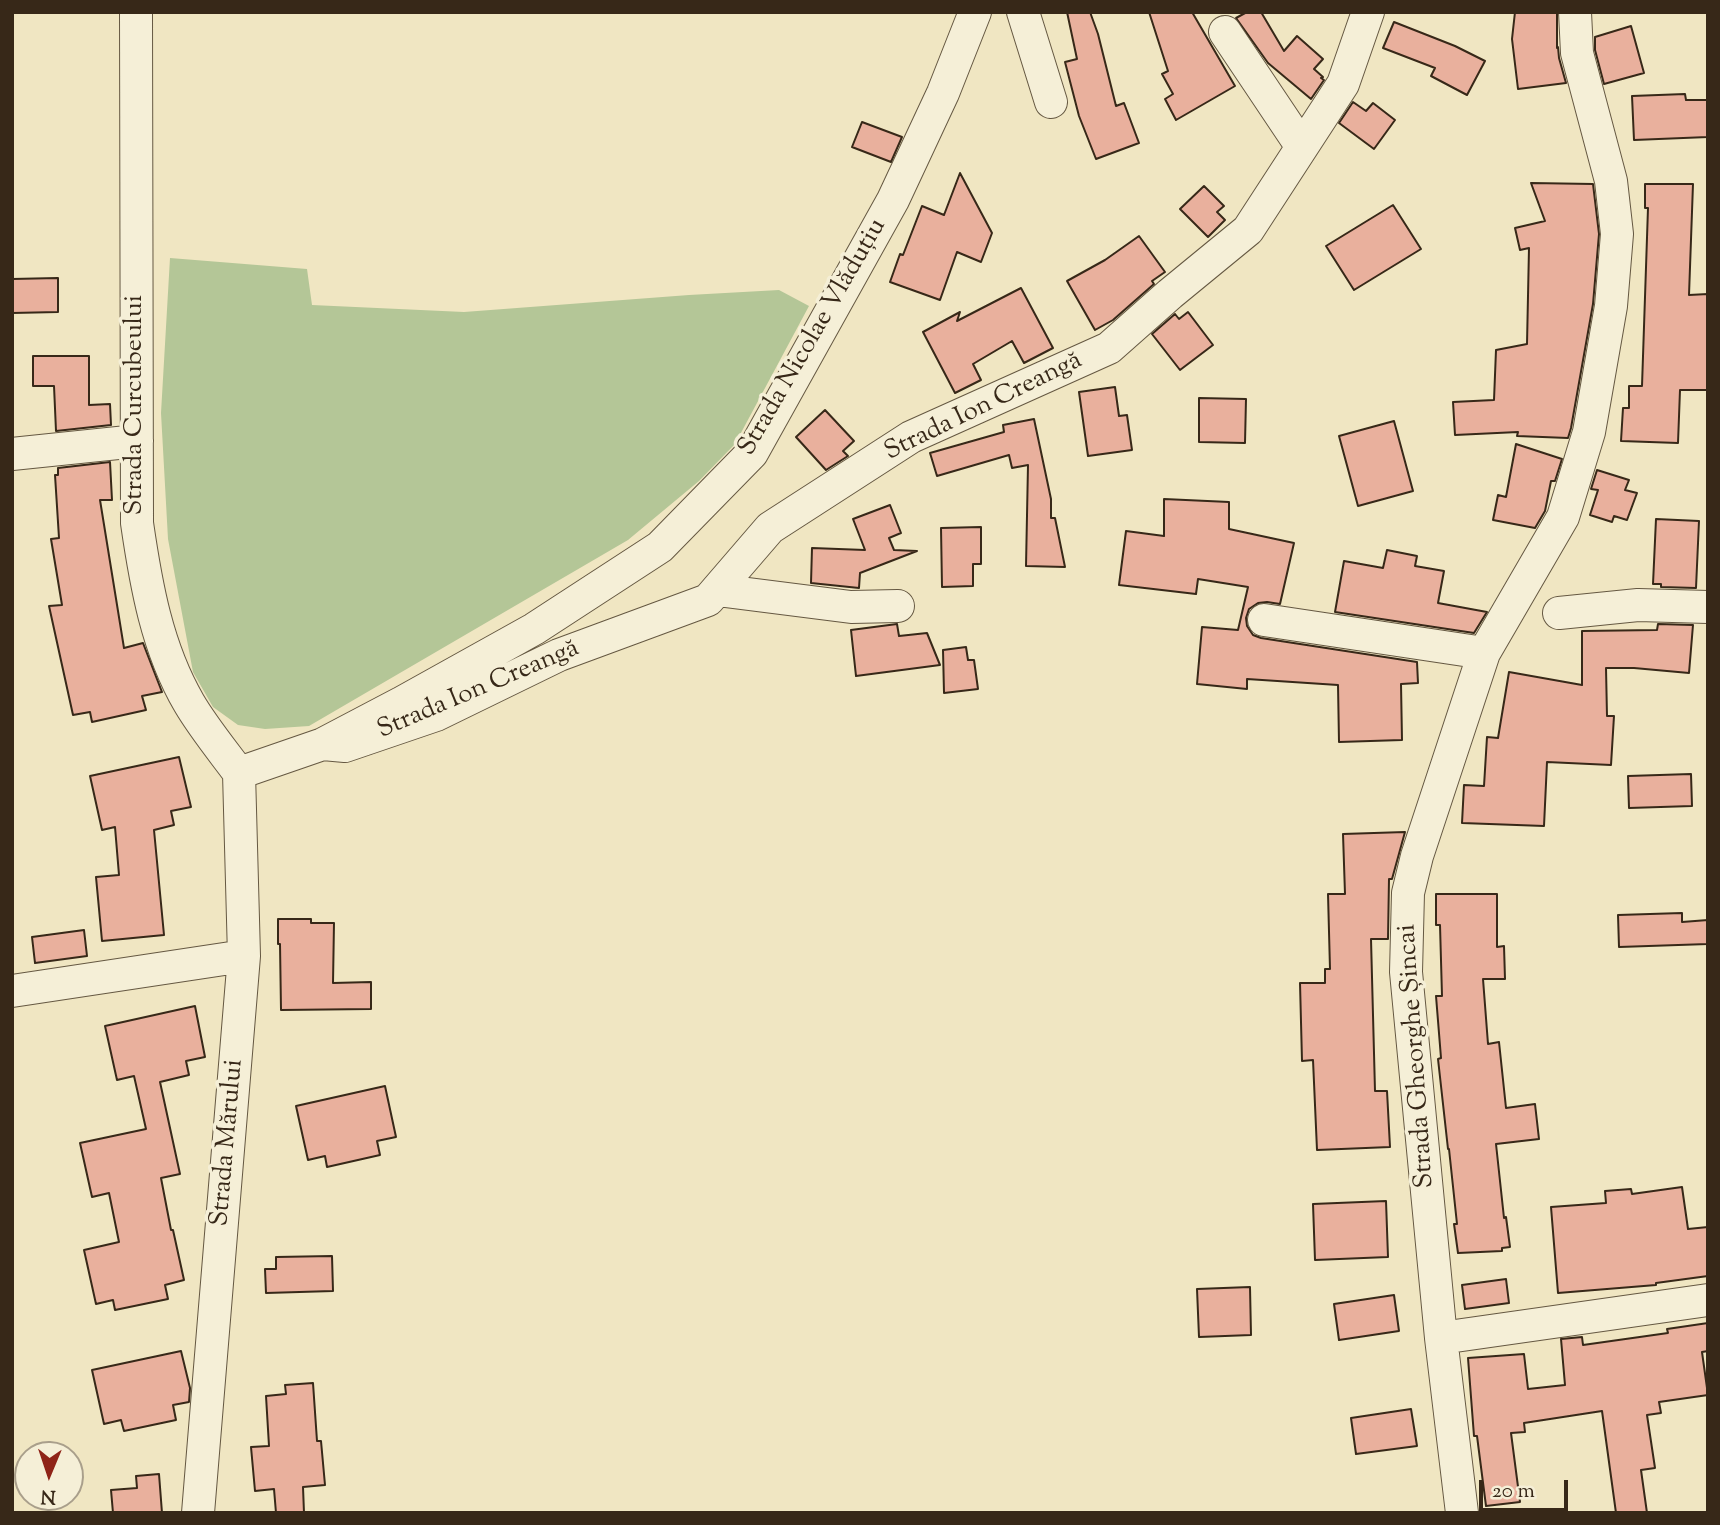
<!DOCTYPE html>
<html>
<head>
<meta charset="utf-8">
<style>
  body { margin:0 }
  #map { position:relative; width:1720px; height:1525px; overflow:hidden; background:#f0e6c2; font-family:"Sorts Mill Goudy",serif }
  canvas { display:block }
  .frame { position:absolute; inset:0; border:14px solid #372818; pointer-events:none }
  .north { position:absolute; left:14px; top:1441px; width:70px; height:70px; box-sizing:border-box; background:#f5efd7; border:2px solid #a99f8b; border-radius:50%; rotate:182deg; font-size:19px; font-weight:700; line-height:28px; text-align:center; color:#372818 }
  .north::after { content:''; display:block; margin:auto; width:24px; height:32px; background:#8f2418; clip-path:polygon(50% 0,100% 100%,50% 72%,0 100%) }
  .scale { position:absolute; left:1479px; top:1480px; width:89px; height:32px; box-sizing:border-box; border:4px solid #372818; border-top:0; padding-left:9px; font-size:21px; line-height:24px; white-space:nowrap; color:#372818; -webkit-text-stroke:5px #f5efd7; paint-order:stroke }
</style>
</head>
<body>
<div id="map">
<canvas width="1720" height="1525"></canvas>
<div class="frame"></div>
<div class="north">N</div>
<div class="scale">20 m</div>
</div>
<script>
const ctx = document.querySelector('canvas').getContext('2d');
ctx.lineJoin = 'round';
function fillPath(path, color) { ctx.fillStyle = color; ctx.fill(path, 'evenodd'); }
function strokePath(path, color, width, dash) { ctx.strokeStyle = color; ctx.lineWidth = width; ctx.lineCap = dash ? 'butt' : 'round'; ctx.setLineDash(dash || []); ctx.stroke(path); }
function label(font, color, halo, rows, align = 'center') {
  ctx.font = font + ' "Sorts Mill Goudy",serif'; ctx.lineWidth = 7; ctx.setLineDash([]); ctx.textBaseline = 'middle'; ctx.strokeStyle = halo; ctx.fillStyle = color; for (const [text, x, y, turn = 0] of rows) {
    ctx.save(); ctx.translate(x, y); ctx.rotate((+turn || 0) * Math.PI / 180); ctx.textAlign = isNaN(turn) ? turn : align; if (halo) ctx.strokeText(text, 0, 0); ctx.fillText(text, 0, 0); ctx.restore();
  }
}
fillPath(new Path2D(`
  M 170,258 L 307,269 L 312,305 L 464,312 L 689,295 L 779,290 L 809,306 L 735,444 L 699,481 L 628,540 L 309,726 L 265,729 L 238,725 L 213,707 L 193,672 L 168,539 L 161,413 Z`), '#b4c697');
const building = new Path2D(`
  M 1067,12 L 1090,12 L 1098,34 L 1116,106 L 1124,103 L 1139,143 L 1096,159 L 1079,116 L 1065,62 L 1077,59 Z
  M 1149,12 L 1192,12 L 1235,86 L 1176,120 L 1165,99 L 1173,94 L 1162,74 L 1168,71 Z
  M 1247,12 L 1261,12 L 1284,51 L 1297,36 L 1323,59 L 1314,69 L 1323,77 L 1321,78 L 1324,80 L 1311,99 L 1268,63 L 1236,18 Z
  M 1515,12 L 1557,12 L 1557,48 L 1558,47 L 1559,58 L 1566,83 L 1518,89 L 1512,39 Z
  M 1394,22 L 1455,46 L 1485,61 L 1467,95 L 1431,76 L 1435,68 L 1383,48 Z
  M 1631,26 L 1644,73 L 1604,84 L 1595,50 L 1595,37 Z
  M 1685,94 L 1686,100 L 1708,100 L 1708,137 L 1634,140 L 1632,96 Z
  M 1353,102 L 1366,111 L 1373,103 L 1395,120 L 1374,149 L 1339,123 Z
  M 862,122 L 902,137 L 891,162 L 852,147 Z
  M 960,173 L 992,233 L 981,262 L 957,252 L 940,300 L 890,282 L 900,254 L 903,255 L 922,206 L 944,215 Z
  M 1531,183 L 1593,184 L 1599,234 L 1593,304 L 1571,428 L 1568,438 L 1517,436 L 1518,432 L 1455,435 L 1453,402 L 1494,400 L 1496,350 L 1527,344 L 1529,248 L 1520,250 L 1515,228 L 1545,221 Z
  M 1645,184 L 1693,184 L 1689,295 L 1708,294 L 1708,390 L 1680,390 L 1678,443 L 1621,441 L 1623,408 L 1629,408 L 1629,386 L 1642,386 L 1648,208 L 1645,208 Z
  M 1204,186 L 1224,206 L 1217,212 L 1225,220 L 1208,237 L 1180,209 Z
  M 1393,205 L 1421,249 L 1354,290 L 1326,246 Z
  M 1139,236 L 1165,272 L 1152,281 L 1154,284 L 1113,320 L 1095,330 L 1067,281 L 1105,260 Z
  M 58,278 L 58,312 L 12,313 L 12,279 Z
  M 1021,288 L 1053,348 L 1024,363 L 1012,341 L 973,364 L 981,380 L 955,393 L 923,332 L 960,312 L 957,321 Z
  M 1188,312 L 1213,345 L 1180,370 L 1152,334 L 1175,314 L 1179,319 Z
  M 33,356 L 89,356 L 89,405 L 110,404 L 111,425 L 56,431 L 54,386 L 33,386 Z
  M 1115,387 L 1119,416 L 1127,415 L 1132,450 L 1088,456 L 1079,392 Z
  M 1199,398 L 1246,399 L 1245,443 L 1199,442 Z
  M 825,410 L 854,441 L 843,451 L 848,456 L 826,470 L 796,437 Z
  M 1034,419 L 1051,499 L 1051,518 L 1055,518 L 1065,567 L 1026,566 L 1028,465 L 1012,468 L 1009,455 L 937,476 L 930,453 L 1004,432 L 1003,425 Z
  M 1394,421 L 1413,491 L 1358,506 L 1339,436 Z
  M 1516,444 L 1562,459 L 1555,481 L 1551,481 L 1545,511 L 1535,528 L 1493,520 L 1498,495 L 1506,497 Z
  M 110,462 L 112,500 L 100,500 L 124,648 L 143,643 L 162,692 L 142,696 L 146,710 L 92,722 L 90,712 L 73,715 L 49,606 L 62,605 L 51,539 L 59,538 L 55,475 L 58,475 L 58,468 Z
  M 1597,470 L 1629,480 L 1625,490 L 1637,493 L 1627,520 L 1614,516 L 1612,522 L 1590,515 L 1598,490 L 1591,489 Z
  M 1164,499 L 1229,502 L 1229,529 L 1294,543 L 1280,604 L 1267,602 L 1258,603 L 1249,609 L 1246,618 L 1247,626 L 1253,635 L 1261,638 L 1417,662 L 1418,683 L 1401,684 L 1402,740 L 1339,742 L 1338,685 L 1247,679 L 1247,689 L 1197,684 L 1202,627 L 1238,630 L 1248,587 L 1198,579 L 1196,594 L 1119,585 L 1126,531 L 1164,536 Z
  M 890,505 L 901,533 L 889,538 L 894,550 L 917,551 L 860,573 L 859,588 L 811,583 L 812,548 L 865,550 L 853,519 Z
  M 1656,519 L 1699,521 L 1696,588 L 1661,587 L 1661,584 L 1653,584 Z
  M 981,527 L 981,564 L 973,564 L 973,586 L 942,587 L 941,528 Z
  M 1387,550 L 1417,556 L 1415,566 L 1444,571 L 1438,603 L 1487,612 L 1474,633 L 1335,612 L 1344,561 L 1383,568 Z
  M 897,624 L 899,636 L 927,633 L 940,665 L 856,676 L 851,630 Z
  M 1658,624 L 1693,625 L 1689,673 L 1634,668 L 1606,668 L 1607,716 L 1614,716 L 1611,765 L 1547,762 L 1544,826 L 1462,823 L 1464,785 L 1484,786 L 1487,737 L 1498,738 L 1509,672 L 1582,685 L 1582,631 L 1657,630 Z
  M 966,647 L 968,660 L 974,660 L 978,689 L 944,693 L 943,650 Z
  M 179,757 L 191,807 L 171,811 L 174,825 L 154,830 L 164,935 L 102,941 L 96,877 L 119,875 L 115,827 L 102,830 L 90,776 Z
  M 1691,774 L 1692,806 L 1629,808 L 1628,776 Z
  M 1405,832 L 1392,879 L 1389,879 L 1388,939 L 1371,939 L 1375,1091 L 1387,1091 L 1390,1147 L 1317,1150 L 1313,1060 L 1302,1061 L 1300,983 L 1325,983 L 1325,969 L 1330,969 L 1328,894 L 1345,894 L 1343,834 Z
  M 1436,894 L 1497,894 L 1497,947 L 1504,946 L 1505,979 L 1483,979 L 1488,1044 L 1499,1042 L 1506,1108 L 1535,1104 L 1539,1139 L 1496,1144 L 1504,1218 L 1506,1217 L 1510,1247 L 1502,1248 L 1502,1251 L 1458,1253 L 1454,1224 L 1457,1224 L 1449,1149 L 1448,1149 L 1438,1059 L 1441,1058 L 1436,996 L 1442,996 L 1440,925 L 1436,925 Z
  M 1682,913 L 1682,922 L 1708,920 L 1708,944 L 1619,947 L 1618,915 Z
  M 278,919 L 311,919 L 311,923 L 334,923 L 333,983 L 371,982 L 371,1009 L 281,1010 L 280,944 L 278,944 Z
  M 84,930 L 87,956 L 35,963 L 32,937 Z
  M 195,1006 L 205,1057 L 186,1061 L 189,1075 L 160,1082 L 180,1174 L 161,1178 L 171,1230 L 173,1230 L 184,1280 L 165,1285 L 168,1299 L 115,1310 L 113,1300 L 96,1304 L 84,1250 L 119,1242 L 109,1193 L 92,1197 L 80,1143 L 146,1129 L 134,1076 L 117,1080 L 105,1026 Z
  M 385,1086 L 396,1137 L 377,1141 L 380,1155 L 327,1167 L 325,1156 L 308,1160 L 296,1106 Z
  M 1682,1187 L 1688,1229 L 1708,1227 L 1708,1276 L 1656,1283 L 1656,1285 L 1558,1293 L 1551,1207 L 1606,1203 L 1605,1191 L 1631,1189 L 1632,1194 Z
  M 1386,1201 L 1388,1257 L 1315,1260 L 1313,1204 Z
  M 332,1256 L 333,1291 L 266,1293 L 265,1269 L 276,1269 L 276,1257 Z
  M 1506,1279 L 1509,1303 L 1465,1309 L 1462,1285 Z
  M 1250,1287 L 1251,1335 L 1199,1337 L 1197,1289 Z
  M 1394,1295 L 1399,1331 L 1339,1340 L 1334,1304 Z
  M 1708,1323 L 1708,1351 L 1702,1352 L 1708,1395 L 1659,1402 L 1661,1413 L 1647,1415 L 1655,1468 L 1641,1470 L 1647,1513 L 1616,1513 L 1602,1411 L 1524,1423 L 1525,1432 L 1511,1433 L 1520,1502 L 1486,1506 L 1477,1436 L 1474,1436 L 1468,1358 L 1524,1354 L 1528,1389 L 1565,1385 L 1561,1339 L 1582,1337 L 1583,1345 L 1668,1333 L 1667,1329 Z
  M 181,1351 L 190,1388 L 189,1402 L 173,1405 L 176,1420 L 124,1431 L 121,1420 L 104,1424 L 92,1370 Z
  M 313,1383 L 317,1441 L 321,1441 L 325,1485 L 303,1487 L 304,1513 L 276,1513 L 274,1489 L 255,1491 L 251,1447 L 269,1446 L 266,1396 L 286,1394 L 285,1385 Z
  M 1411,1409 L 1417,1446 L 1356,1454 L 1351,1418 Z
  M 159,1474 L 162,1513 L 113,1513 L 111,1490 L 137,1488 L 136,1476 Z`);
fillPath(building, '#e9b09d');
strokePath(building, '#372818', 2);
const street = new Path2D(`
  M 136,12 L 137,523 C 146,585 157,648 189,703 C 203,727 222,750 239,773
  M 1023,12 L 1051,102
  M 1225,32 L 1302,147
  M 12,454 L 137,441
  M 717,590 L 851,607 L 898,606
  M 1559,613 L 1638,605 L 1708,607
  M 1264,620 L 1484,653
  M 323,744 L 345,746 L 436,715 L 559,655 L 708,600 L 770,528 L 911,437 L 1109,348 L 1170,294 L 1248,230 L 1343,84 L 1368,12
  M 239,773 L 323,744 L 401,703 L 534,629 L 660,547 L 752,453 L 893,200 L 943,93 L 975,12
  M 12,991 L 244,956
  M 1441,1338 L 1708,1300
  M 198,1513 L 244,956 L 239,773
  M 1462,1513 L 1441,1338 L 1406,972 L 1408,893 L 1417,856 L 1484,653 L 1563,517 L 1589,432 L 1611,306 L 1617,234 L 1611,181 L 1577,53 L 1575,12`);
strokePath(street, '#655842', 34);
strokePath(street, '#f5efd7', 32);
label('26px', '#372818', '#f5efd7', [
  ["Strada Nicolae Vlăduțiu",814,338,-60],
  ["Strada Curcubeului",137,405,-90],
  ["Strada Ion Creangă",984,408,-26],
  ["Strada Ion Creangă",479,691,-23],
  ["Strada Gheorghe Șincai",1418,1056,-94],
  ["Strada Mărului",229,1143,-85]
]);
</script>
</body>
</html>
